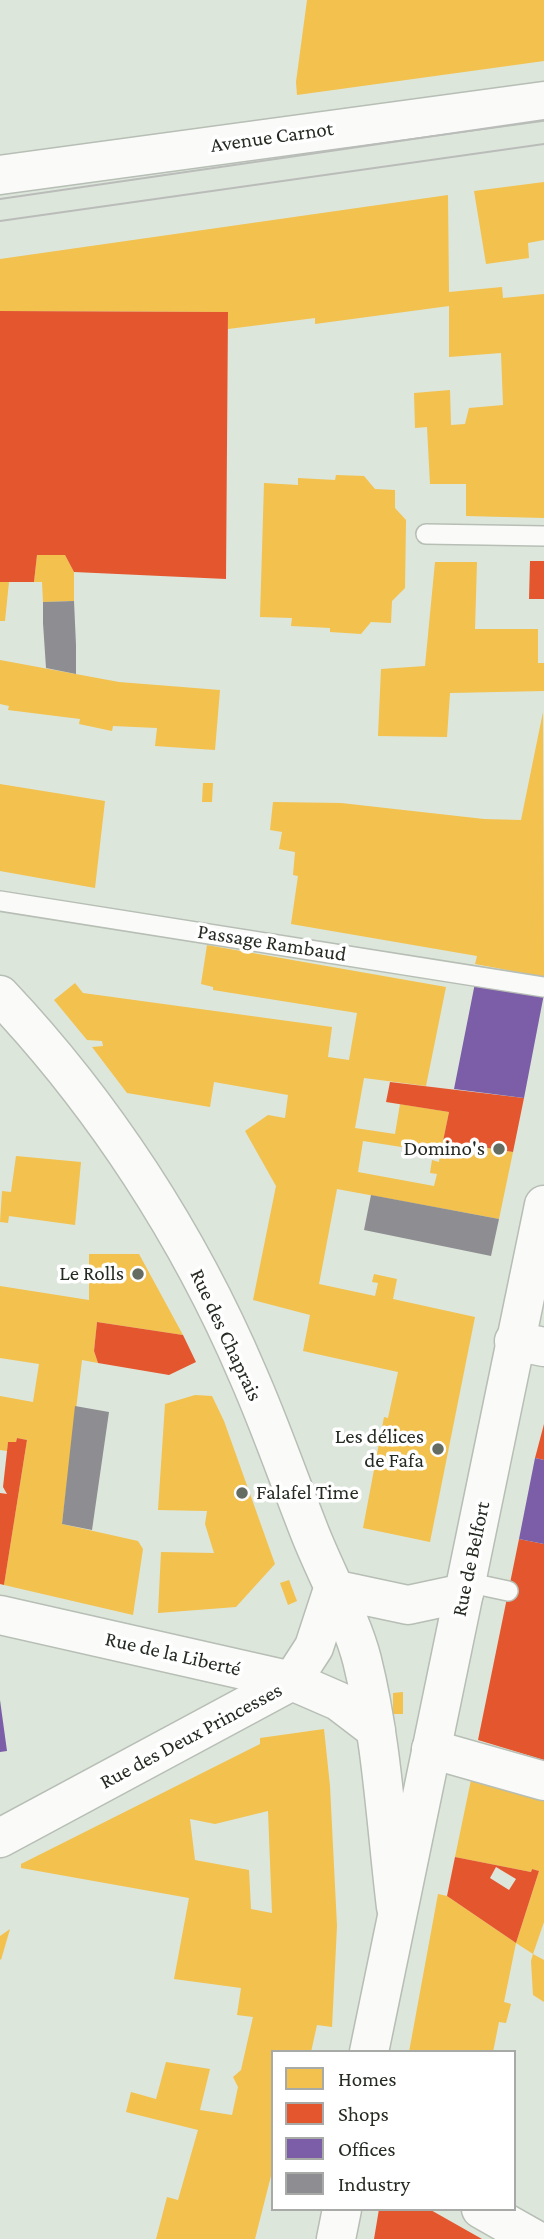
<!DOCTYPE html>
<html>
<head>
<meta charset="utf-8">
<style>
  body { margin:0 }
  #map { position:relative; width:544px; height:2239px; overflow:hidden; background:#dde6da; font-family:"Crimson Pro",serif }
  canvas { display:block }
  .legend { position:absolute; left:271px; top:2050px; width:245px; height:161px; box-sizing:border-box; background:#fff; border:2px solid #a8aaa7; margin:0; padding:9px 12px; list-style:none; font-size:21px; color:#252b22 }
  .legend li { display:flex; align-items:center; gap:14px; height:35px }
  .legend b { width:35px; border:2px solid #a8aaa7 }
</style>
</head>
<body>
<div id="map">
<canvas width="544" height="2239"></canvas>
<ul class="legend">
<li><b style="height:19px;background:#f2c14e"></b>Homes</li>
<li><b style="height:19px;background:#e4572e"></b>Shops</li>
<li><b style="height:19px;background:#7b5ea7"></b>Offices</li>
<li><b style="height:19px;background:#8d8d92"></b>Industry</li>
</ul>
</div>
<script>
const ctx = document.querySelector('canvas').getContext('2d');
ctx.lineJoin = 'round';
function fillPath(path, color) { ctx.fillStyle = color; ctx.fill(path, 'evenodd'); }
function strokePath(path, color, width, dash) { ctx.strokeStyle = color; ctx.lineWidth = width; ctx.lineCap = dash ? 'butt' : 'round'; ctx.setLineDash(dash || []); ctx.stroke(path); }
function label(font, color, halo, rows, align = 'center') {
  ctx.font = font + ' "Crimson Pro",serif'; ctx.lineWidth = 7; ctx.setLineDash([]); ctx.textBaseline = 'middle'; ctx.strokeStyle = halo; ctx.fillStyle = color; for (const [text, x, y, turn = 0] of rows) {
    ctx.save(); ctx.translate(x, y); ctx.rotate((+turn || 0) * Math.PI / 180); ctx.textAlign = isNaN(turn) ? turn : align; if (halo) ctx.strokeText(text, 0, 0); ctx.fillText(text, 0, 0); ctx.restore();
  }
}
fillPath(new Path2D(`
  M 307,0 L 544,0 L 544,61 L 297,95 L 296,82 Z
  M 544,182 L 544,240 L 528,243 L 529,258 L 486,264 L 474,191 Z
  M 448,195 L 449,292 L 502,287 L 503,298 L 544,294 L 544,518 L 466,516 L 466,484 L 430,484 L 427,427 L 415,428 L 414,393 L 450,390 L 451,425 L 465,424 L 469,408 L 503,405 L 501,353 L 449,357 L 449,306 L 315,324 L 315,318 L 228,329 L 228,312 L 0,311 L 0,259 Z
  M 336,475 L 364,476 L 375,489 L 395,490 L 395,508 L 406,520 L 405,588 L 392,601 L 391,623 L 371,622 L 361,634 L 330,632 L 330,628 L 291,626 L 292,618 L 260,617 L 264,483 L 298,485 L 298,478 L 335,480 Z
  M 37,555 L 65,555 L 74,572 L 74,601 L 43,602 L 42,582 L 34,582 Z
  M 435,562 L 477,562 L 475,629 L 538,629 L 538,663 L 544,663 L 544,691 L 450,693 L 447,737 L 378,736 L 381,669 L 425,666 Z
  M 0,582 L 9,582 L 5,621 L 0,621 Z
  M 0,660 L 119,682 L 220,690 L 215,750 L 155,746 L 157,728 L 113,726 L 112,731 L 79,724 L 80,719 L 8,710 L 9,706 L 0,704 Z
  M 543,712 L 544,977 L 475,964 L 477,956 L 291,924 L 298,876 L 293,875 L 295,852 L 279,849 L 282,832 L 270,830 L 273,802 L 341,803 L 484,819 L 521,820 Z
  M 203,783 L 213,783 L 212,802 L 202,802 Z
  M 0,784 L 105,801 L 95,888 L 0,871 Z
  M 207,945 L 446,987 L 426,1086 L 364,1078 L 355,1128 L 395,1134 L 400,1104 L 449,1112 L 443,1141 L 513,1152 L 499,1219 L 337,1189 L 319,1284 L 375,1296 L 378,1283 L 372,1282 L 374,1274 L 397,1279 L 393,1299 L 475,1317 L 430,1542 L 363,1528 L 384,1417 L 388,1418 L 398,1372 L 303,1351 L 310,1315 L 253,1300 L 276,1186 L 245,1131 L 268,1115 L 285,1118 L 288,1095 L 214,1082 L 210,1107 L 127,1093 L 92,1047 L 103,1046 L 102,1041 L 87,1040 L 54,1000 L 75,983 L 83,993 L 332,1027 L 328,1057 L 349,1060 L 357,1013 L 213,990 L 213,987 L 201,984 ZM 363,1141 L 440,1153 L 439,1162 L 432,1160 L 430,1173 L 437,1174 L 434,1186 L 358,1172 Z
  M 16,1156 L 81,1162 L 75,1225 L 9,1216 L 8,1223 L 0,1222 L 2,1191 L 11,1192 Z
  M 89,1254 L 139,1254 L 183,1335 L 97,1322 L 94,1351 L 98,1363 L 82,1360 L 62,1524 L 138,1541 L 143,1549 L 133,1615 L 4,1585 L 27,1440 L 17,1438 L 16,1442 L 8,1442 L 7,1451 L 0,1450 L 0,1396 L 33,1402 L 39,1364 L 0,1358 L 0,1286 L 89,1300 Z
  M 195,1395 L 212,1396 L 224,1421 L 275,1564 L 236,1607 L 158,1613 L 161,1552 L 214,1553 L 205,1524 L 207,1511 L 158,1510 L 165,1404 Z
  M 289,1580 L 297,1601 L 288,1605 L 280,1583 Z
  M 403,1692 L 403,1714 L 393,1714 L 393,1693 Z
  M 324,1729 L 330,1786 L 337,1926 L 332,2027 L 317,2025 L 311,2052 L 273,2052 L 273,2168 L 255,2239 L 156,2239 L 167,2197 L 178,2200 L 198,2130 L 126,2112 L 131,2092 L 156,2099 L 166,2062 L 210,2069 L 200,2110 L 232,2115 L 238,2087 L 233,2077 L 241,2070 L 253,2017 L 237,2015 L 241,1988 L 174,1979 L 189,1898 L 21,1868 L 21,1864 L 260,1744 L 260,1738 ZM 268,1811 L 272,1913 L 251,1909 L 249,1870 L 195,1860 L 190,1819 L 215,1824 Z
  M 471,1780 L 544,1800 L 544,1922 L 533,1954 L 516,1943 L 539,1871 L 532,1869 L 531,1872 L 455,1857 Z
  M 438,1894 L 447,1896 L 516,1943 L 504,2002 L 511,2004 L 506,2023 L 499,2022 L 493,2052 L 409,2052 Z
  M 10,1929 L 1,1960 L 0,1959 L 0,1936 Z
  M 533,1954 L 544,1960 L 544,2002 L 533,1995 L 531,1961 Z`), '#f2c14e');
fillPath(new Path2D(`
  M 0,311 L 228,312 L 226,579 L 74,572 L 65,555 L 37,555 L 34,582 L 0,582 Z
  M 530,561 L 544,561 L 544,599 L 529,599 Z
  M 390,1082 L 524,1098 L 513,1152 L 443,1141 L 449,1112 L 386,1102 Z
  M 97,1322 L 183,1335 L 196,1362 L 169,1375 L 98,1363 L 94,1351 Z
  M 544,1424 L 544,1460 L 535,1458 Z
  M 17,1438 L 27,1440 L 4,1585 L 0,1584 L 0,1493 L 7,1494 L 3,1487 L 8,1442 L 16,1442 Z
  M 519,1539 L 544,1544 L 544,1760 L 478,1740 Z
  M 455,1857 L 531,1872 L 532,1869 L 539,1871 L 516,1943 L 447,1896 ZM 496,1867 L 516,1879 L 509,1890 L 490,1878 Z
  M 379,2209 L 429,2209 L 482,2239 L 374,2239 Z`), '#e4572e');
fillPath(new Path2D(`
  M 475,983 L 544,994 L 524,1098 L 454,1089 Z
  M 535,1458 L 544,1460 L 544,1544 L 519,1539 Z
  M 0,1700 L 7,1751 L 0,1752 Z`), '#7b5ea7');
fillPath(new Path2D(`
  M 74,601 L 76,645 L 76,674 L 46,668 L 43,623 L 43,602 Z
  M 371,1195 L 499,1219 L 491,1256 L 364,1230 Z
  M 75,1406 L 109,1412 L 92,1530 L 62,1524 Z`), '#8d8d92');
const service = new Path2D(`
  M 426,534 L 544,536
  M 0,901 L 544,987
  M 466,1582 L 508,1591`);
const minor = new Path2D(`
  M 0,995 C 103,1104 189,1236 248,1375 C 270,1425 288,1477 308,1528 C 323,1568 352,1620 362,1660 C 382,1740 386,1825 396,1907
  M 514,1341 L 544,1347
  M 333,1589 L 408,1605 L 464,1593
  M 0,1615 L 292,1681 L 338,1701 L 376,1730
  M 431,1749 L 544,1781
  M 0,1838 L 292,1681 L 314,1647 L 333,1589
  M 481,2209 L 534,2239`);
const secondary = new Path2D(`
  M 0,175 L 544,101
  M 369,2052 L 544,1205
  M 336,2239 L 342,2209`);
strokePath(service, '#b7beb5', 22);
strokePath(minor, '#b7beb5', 41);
strokePath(secondary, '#b7beb5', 41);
strokePath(service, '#fafbf9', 19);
strokePath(minor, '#fafbf9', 38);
strokePath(secondary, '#fafbf9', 38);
strokePath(new Path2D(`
  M 0,199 L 544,120
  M 0,221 L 544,144`), '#babcba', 2);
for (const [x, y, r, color] of [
  [499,1149,7,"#656c62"],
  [138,1274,7,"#656c62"],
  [438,1449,7,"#656c62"],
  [242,1493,7,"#656c62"]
]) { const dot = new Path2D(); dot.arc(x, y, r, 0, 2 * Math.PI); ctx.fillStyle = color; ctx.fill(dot); strokePath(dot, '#fff', 2.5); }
label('21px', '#252b22', '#fff', [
  ["Avenue Carnot",272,137,-8],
  ["Passage Rambaud",272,943,9],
  ["Rue des Chaprais",226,1335,65],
  ["Rue de Belfort",471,1559,-78],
  ["Rue de la Liberté",173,1654,13],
  ["Rue des Deux Princesses",191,1736,-28]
]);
label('21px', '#252b22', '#fff', [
  ["Domino's",485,1149],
  ["Le Rolls",124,1274],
  ["Les délices",424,1437],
  ["de Fafa",424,1461],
  ["Falafel Time",256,1493,"left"]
], 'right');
</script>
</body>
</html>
